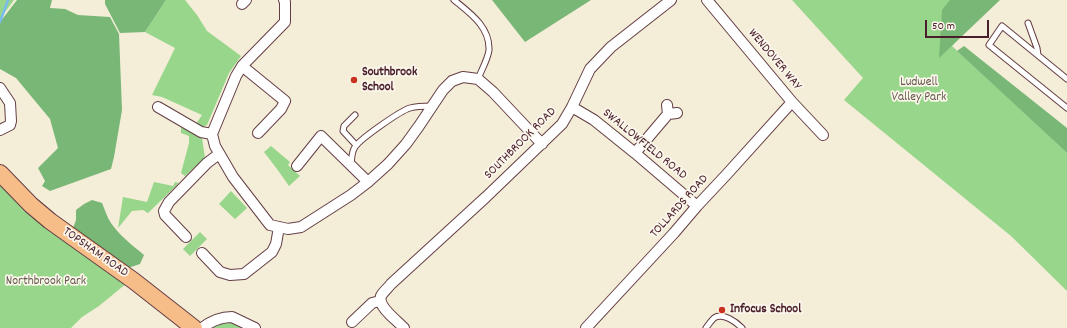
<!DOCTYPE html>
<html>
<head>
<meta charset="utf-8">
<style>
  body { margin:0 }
  #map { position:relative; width:1067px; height:328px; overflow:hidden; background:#f4edd7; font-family:Dekko,sans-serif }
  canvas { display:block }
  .scale { position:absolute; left:925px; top:20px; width:64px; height:18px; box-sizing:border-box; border:2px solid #4a1f2b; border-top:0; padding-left:5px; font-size:12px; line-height:14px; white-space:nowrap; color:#4a1f2b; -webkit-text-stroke:3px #fbf7ec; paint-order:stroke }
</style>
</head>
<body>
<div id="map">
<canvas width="1067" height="328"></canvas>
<div class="scale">50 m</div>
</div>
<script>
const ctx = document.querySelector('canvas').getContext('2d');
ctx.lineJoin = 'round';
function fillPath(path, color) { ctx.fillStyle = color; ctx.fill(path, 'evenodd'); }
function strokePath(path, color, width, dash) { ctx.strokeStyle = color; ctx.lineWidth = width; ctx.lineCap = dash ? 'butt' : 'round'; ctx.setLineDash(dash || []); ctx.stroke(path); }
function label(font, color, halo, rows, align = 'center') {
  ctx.font = font + ' Dekko,sans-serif'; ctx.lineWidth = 3.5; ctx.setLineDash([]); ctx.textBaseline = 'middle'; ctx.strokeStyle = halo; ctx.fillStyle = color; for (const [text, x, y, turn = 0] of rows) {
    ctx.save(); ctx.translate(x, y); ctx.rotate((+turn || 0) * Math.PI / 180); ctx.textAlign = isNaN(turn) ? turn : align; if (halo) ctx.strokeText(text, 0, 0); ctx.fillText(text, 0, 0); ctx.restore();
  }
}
fillPath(new Path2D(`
  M 0,0 L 14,0 L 0,19 Z
  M 166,0 L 185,0 L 197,15 L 207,31 L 241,56 L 229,73 L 207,125 L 203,127 L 196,124 L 202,115 L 162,97 L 152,95 L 175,48 L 145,32 Z
  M 792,0 L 996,0 L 952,46 L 1067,153 L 1067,291 L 1011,236 L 844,100 L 863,78 Z
  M 181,127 L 202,138 L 205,158 L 185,176 L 181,173 L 189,143 L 189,136 L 181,133 Z
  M 271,146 L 290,162 L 288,165 L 300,176 L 289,186 L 277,169 L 264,152 Z
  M 0,182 L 127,283 L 99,306 L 82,317 L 71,328 L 0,328 Z
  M 154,182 L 173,186 L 175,182 L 179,183 L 148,213 L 143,210 L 132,211 L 118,228 L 123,197 L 147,202 Z
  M 231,191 L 247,208 L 235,219 L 219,204 Z
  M 200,232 L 207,239 L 190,256 L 183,249 Z
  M 227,319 L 248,328 L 206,328 Z`), '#97d68b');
fillPath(new Path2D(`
  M 17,0 L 52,0 L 50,8 L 65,9 L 78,15 L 110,17 L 119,34 L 122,110 L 114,157 L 111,169 L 50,191 L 42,186 L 45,181 L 38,168 L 58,148 L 50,119 L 16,78 L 0,69 L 0,22 Z
  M 105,0 L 166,0 L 145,32 L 120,33 L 105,4 Z
  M 492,0 L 591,0 L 525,42 Z
  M 950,0 L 1000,0 L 939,58 L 942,10 Z
  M 964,46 L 1067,128 L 1067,153 L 957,51 Z
  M 92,200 L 102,203 C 104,208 106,213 108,218 C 116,233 131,244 144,255 L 140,264 L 128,268 L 73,228 L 76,220 L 76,210 L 84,204 Z`), '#79b777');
strokePath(new Path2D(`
  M 0,22 L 8,0`), '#7abbef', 2.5);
const service = new Path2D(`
  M 454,0 C 470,13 490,27 489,50 C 488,59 481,71 478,79
  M 1028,23 L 1037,48 L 1038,55
  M 1067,79 L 1002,26 L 989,45 L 1067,108
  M 355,115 L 344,126 L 343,131 L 356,145
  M 351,165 C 352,159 351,153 355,147 C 360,139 400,111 410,108 C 417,106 424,106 432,106
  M 706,328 C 708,325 711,321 714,318 C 723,312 736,322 742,328`);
const minor = new Path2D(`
  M 284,0 L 285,2 L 285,22 L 242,66 L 236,76 L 212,134 L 215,146 L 233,177 L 270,225 L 288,229 L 301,227 L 351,195 L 368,182 L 388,164 L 406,144 L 419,126 L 443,90 L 452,81 L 463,77 L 478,79 L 493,92 L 542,144
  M 707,0 L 792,102 L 823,135
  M 242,4 L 246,0
  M 242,66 L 285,101 L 281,109 L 258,133
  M 667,105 L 668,114 L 677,113
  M 158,107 L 201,132 L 212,134
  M 572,107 L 594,120 L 635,153 L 697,206
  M 0,130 L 10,125 L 11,121 L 10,103 L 0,88
  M 635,153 L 668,114
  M 297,166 L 321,136 L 368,182
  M 186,237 L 165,215 L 164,211 L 169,202 L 207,163 L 219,154
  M 202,253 L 220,272 L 230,275 L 244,274 L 272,252 L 276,244 L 279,227
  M 352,322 L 372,303 L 380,301
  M 202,328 C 211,321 220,317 232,317 L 255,328
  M 404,328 C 398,321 377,307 381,296 C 383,292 388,288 391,284 L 486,197 L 562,124 L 572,107 L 590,69 L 611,47 L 671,0
  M 586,328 L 674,233 L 697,206 L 727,174 L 792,102`);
const primary = new Path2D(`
  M 0,173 L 31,205 L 50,221 L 134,281 L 194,328`);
strokePath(service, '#643e45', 7);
strokePath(minor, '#643e45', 12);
strokePath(primary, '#643e45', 18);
strokePath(service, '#fff', 5);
strokePath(minor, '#fff', 10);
strokePath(primary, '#f7bd88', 16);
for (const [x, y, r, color] of [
  [354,80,4,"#c8321e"],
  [722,310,4,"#c8321e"]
]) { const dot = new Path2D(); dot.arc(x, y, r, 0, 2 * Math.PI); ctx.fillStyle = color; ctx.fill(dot); strokePath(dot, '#fbf7ec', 1.5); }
label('13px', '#4a1f2b', '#fbf7ec', [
  ["WENDOVER WAY",774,60,50],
  ["SOUTHBROOK ROAD",521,144,-45],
  ["SWALLOWFIELD ROAD",644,145,39],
  ["TOLLARDS ROAD",680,207,-48],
  ["TOPSHAM ROAD",95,253,35]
]);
label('bold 13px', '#4a1f2b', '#fbf7ec', [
  ["Southbrook",362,73],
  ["School",362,88],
  ["Infocus School",730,310]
], 'left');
label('13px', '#615648', '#fbf7ec', [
  ["Ludwell",919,83],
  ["Valley Park",919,98],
  ["Northbrook Park",46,282]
]);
</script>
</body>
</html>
